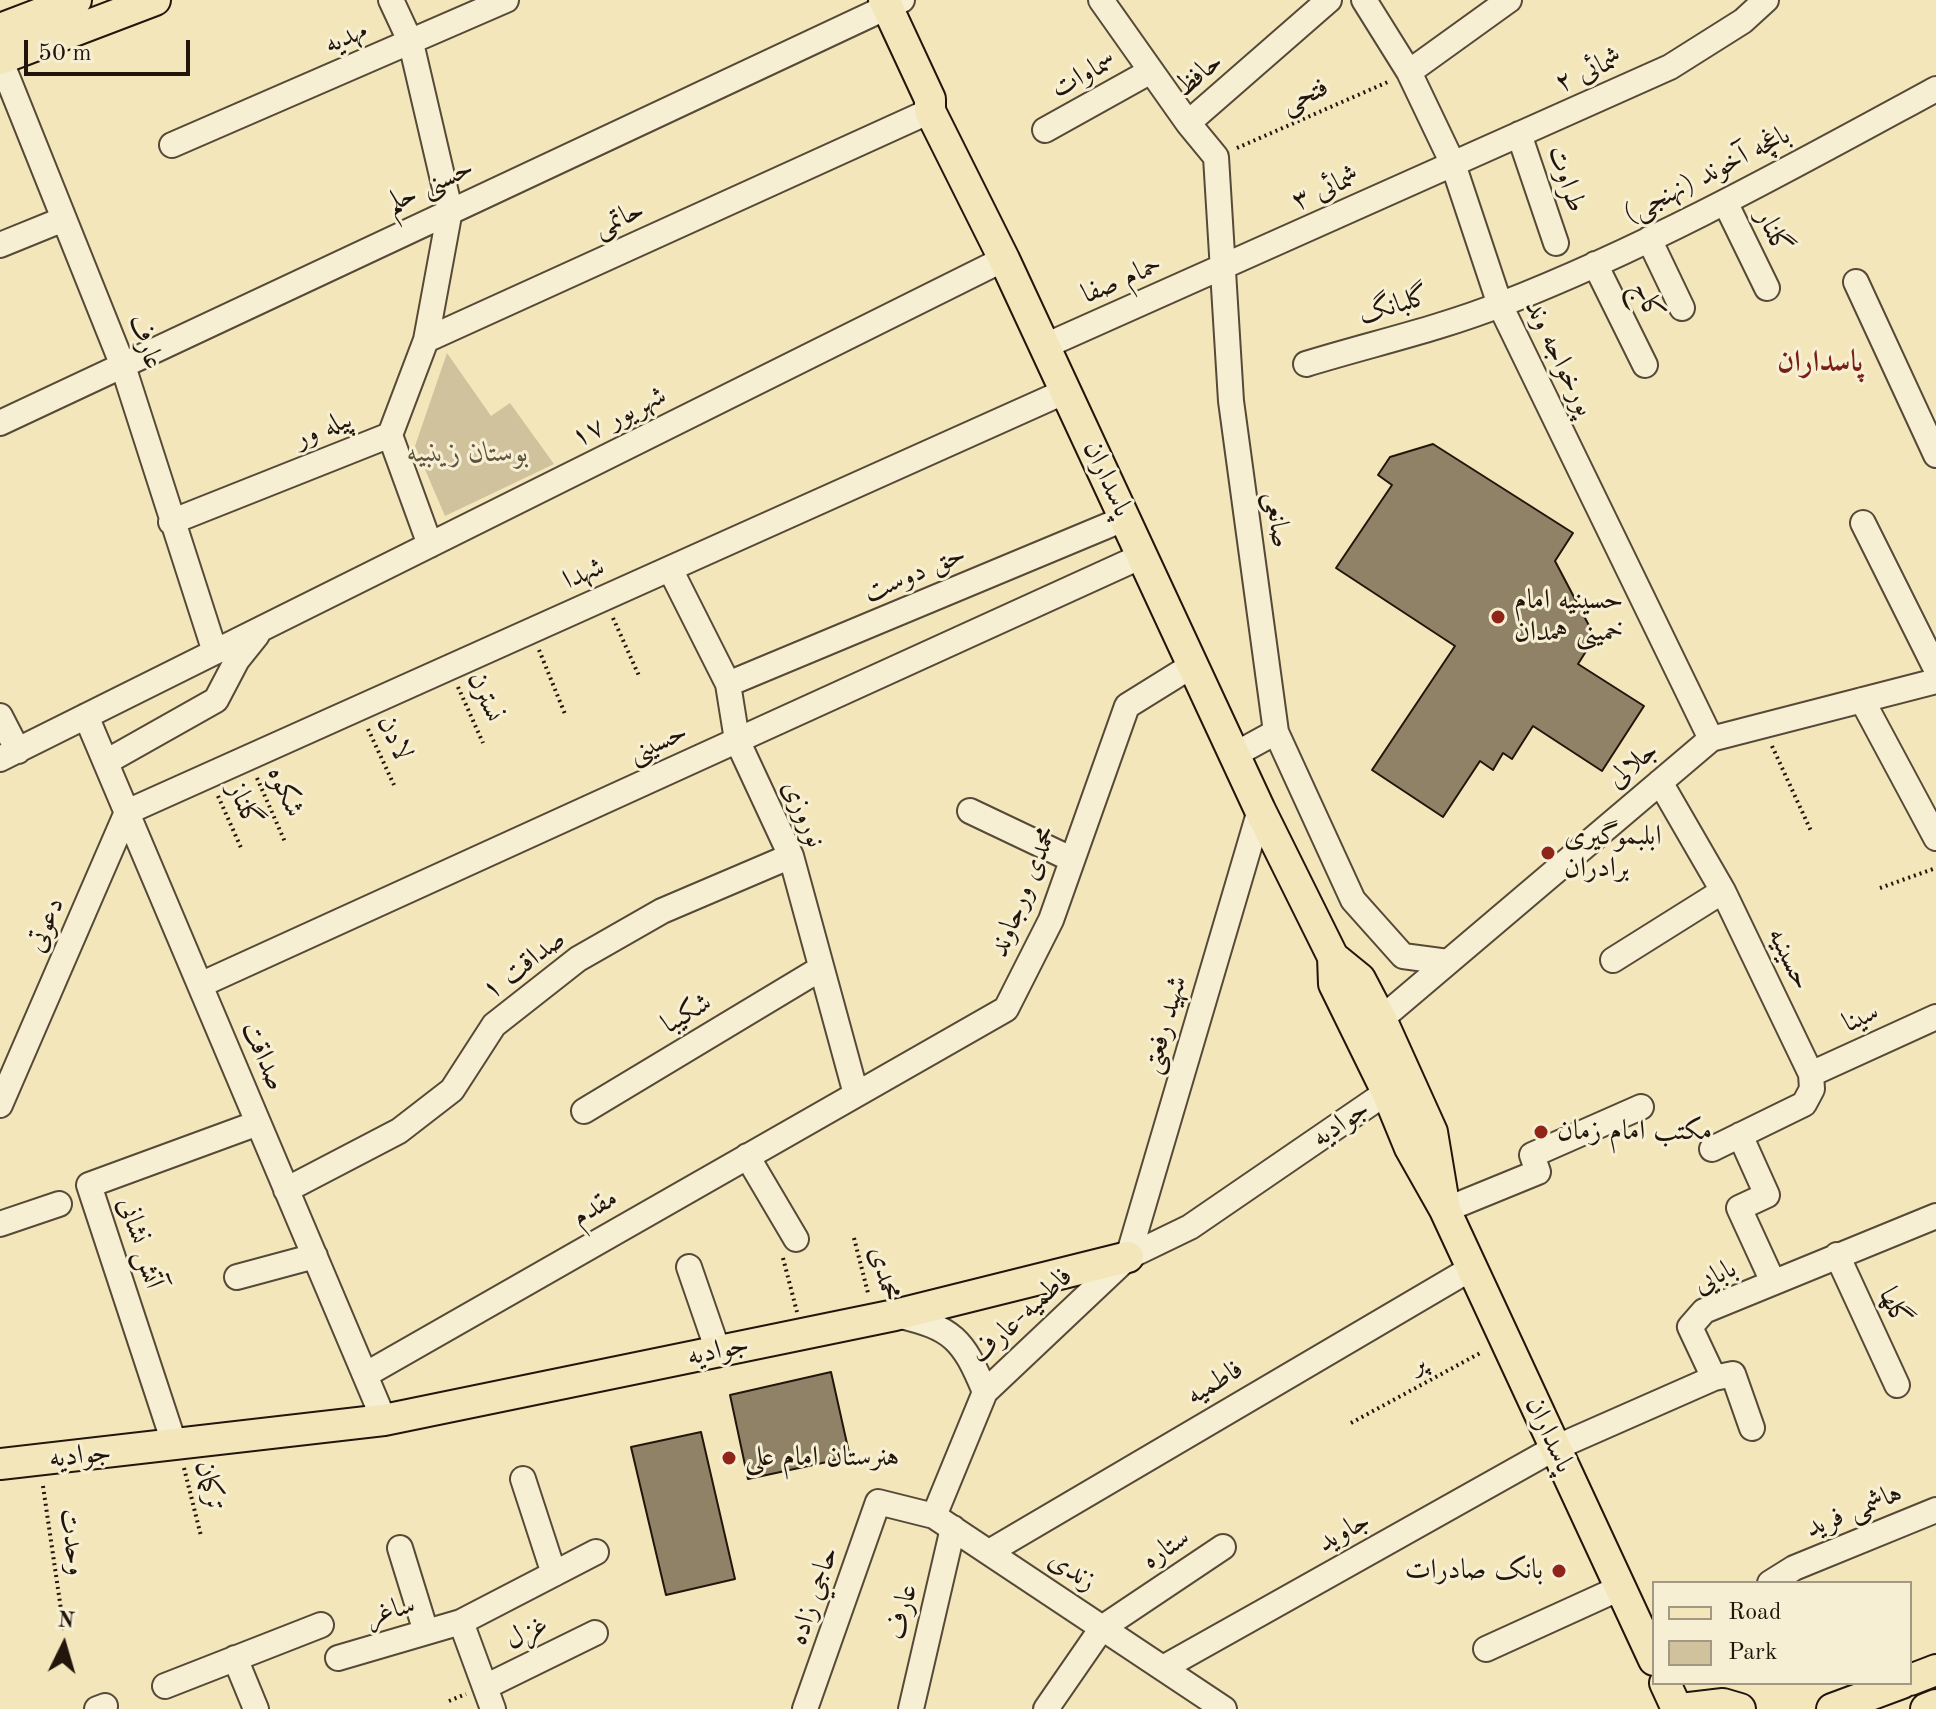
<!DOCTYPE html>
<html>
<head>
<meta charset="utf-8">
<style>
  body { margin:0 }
  #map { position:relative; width:1936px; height:1709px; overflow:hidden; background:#f3e6bb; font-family:"Old Standard TT",serif }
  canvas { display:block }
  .legend { position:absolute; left:1652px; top:1581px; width:260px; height:104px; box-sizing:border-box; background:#f7efd3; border:2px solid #a29883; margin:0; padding:10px 14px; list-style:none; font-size:24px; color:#22150b }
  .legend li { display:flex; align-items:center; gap:16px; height:40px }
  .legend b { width:40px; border:2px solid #a29883 }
  .north { position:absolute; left:24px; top:1605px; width:80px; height:80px; -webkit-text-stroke:6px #f7efd3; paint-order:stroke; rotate:5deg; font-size:22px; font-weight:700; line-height:32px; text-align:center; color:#22150b }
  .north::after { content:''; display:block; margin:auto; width:28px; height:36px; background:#22150b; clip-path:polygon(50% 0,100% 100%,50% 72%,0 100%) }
  .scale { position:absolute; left:24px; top:40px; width:166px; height:36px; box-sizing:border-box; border:4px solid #22150b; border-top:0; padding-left:10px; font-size:24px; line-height:28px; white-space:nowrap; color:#22150b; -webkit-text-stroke:6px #f7efd3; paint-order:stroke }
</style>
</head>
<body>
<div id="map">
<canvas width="1936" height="1709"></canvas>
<ul class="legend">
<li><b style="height:10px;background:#f3e6bb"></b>Road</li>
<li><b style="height:22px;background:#cfc29d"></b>Park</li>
</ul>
<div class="north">N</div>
<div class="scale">50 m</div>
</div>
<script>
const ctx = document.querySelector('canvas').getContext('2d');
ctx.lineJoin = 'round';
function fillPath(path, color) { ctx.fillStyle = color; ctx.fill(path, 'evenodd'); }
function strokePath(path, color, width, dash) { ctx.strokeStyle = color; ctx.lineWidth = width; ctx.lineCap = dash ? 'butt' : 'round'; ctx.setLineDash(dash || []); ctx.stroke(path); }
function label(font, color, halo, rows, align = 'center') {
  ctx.font = font + ' "Old Standard TT",Amiri,serif'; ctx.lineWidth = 6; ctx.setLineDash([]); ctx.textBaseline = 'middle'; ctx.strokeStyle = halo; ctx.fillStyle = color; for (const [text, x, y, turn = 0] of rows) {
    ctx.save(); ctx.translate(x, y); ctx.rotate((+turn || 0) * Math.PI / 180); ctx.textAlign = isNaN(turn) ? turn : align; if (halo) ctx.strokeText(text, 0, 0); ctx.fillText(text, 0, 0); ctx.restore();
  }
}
fillPath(new Path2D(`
  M 447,353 L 491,416 L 510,403 L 554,464 L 445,516 L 415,446 Z`), '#cfc29d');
const building = new Path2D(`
  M 1433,444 L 1573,533 L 1555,561 L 1595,637 L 1578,664 L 1644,706 L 1602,771 L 1533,726 L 1512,759 L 1503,753 L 1493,770 L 1480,761 L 1443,817 L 1372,770 L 1455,646 L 1336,568 L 1392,485 L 1378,475 L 1390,457 Z
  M 831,1372 L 850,1457 L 748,1479 L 730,1395 Z
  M 701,1432 L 735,1579 L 666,1595 L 631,1447 Z`);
fillPath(building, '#8f8267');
strokePath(building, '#22150b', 2);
const minor = new Path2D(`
  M 391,0 L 411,43 L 450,210 L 426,340
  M 1101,0 L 1188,123
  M 1364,0 L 1409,72 L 1453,164 L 1500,305 L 1711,739
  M 0,59 L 123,366 L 215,652
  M 1409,72 L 1509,0
  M 1045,130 L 1151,71
  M 1519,134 L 1556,243
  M 172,145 L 506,0
  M 1726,204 L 1767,288
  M 1649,239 L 1682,308
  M 0,245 L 64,219
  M 1595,264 L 1645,365
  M 1856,282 L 1936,455
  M 1045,346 L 1670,67 L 1743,21 L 1766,0
  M 1306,364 C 1371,344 1439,329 1502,304 C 1653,245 1794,166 1936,89
  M 0,423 L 902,0
  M 390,435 L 426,340 L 930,111
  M 171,522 L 390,435 L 430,545
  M 1863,523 L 1936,669
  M 670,569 L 728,684 L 737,740 L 791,856 L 856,1094
  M 728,684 L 1126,518
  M 1862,700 L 1936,838
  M 0,716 L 18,751
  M 86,716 L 384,1420
  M 1276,732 L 1353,900 L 1403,956 L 1448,962
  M 1234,755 L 1276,732 L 1231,401 L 1216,157 L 1188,123 L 1329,0
  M 0,759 L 1004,259
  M 106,762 L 216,700 L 237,660 L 257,635
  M 1660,782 L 1723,891 L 1811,1074 L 1812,1089 L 1804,1104 L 1712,1149
  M 970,811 L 1071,859
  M 1613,960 L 1723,891
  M 200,985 L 1142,556
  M 1381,1019 L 1711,739 L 1936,681
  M 1811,1074 L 1936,1017
  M 0,1105 L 127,812 L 1066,391
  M 584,1111 L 820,969
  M 1740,1135 L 1767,1195 L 1739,1208 L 1773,1282
  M 747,1156 L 796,1239
  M 286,1190 L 399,1131 L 452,1090 L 494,1025 L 578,959 L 662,911 L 791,856
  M 1445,1210 L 1538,1172 L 1532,1155 L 1641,1107
  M 0,1224 L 59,1204
  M 1837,1255 L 1897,1385
  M 1128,1257 L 1260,810
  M 689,1267 L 718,1351
  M 237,1277 L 315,1256
  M 897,1315 C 953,1328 963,1339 985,1392
  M 365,1375 L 1006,1009 L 1051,920 L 1127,706 L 1193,665
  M 1714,1378 L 1733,1374 L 1752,1428
  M 175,1446 L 89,1185 L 258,1123
  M 523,1479 L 554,1574
  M 934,1516 L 985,1392 L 1128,1257 L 1190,1227 L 1387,1092
  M 400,1548 L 426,1632
  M 989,1552 L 1472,1268
  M 1770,1583 L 1794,1568 L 1936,1510
  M 461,1622 L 493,1709
  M 1486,1649 L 1620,1588
  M 235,1658 L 256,1709
  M 338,1658 L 461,1622 L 596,1552
  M 1163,1668 L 1555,1448 L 1714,1378 L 1690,1327 L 1704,1311 L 1936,1216
  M 165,1686 L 321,1625
  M 485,1687 L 595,1633
  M 97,1709 L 105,1706
  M 805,1709 L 878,1502 L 934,1516 L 1224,1709
  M 911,1709 L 953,1528
  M 1046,1709 L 1102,1628 L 1223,1547`);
const major = new Path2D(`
  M 884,0 L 930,99 L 930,111 L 1004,259 L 1260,810 L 1333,957 L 1360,979 L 1381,1019 L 1432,1132 L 1445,1210
  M 0,29 L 76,0
  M 0,59 L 155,0
  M 1333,957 L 1334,984 L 1387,1092 L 1410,1148 L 1445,1210 L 1654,1660
  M 0,1464 L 384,1420 L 895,1315 L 1128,1257
  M 1910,1680 L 1936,1670
  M 1665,1683 L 1677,1709
  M 1681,1709 L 1723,1704 L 1740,1709
  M 1832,1709 L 1902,1683
  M 1926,1709 L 1936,1705`);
strokePath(minor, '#564937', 28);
strokePath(major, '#22150b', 34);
strokePath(new Path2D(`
  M 1237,148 L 1390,81
  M 613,618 L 640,678
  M 539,650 L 565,714
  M 458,687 L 483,743
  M 368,729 L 394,785
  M 1772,746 L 1811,831
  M 257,778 L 285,842
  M 218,796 L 242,850
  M 1880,888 L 1936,868
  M 854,1238 L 868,1293
  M 783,1258 L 797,1312
  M 1351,1423 L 1482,1352
  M 184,1468 L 201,1536
  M 43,1486 L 64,1630
  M 449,1701 L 466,1694`), '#22150b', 4, [2, 4]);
strokePath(minor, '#f7efd3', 24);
strokePath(major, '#f3e6bb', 30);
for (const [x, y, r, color] of [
  [1498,617,8,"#8f2418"],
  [1548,853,8,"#8f2418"],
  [1541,1132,8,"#8f2418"],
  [729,1458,8,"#8f2418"],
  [1559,1571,8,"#8f2418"]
]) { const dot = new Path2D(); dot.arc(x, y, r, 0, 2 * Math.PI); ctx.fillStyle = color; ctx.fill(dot); strokePath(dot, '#f7efd3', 3); }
label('28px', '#22150b', '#f7efd3', [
  ["مهدیه",346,38,-23],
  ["شمائی ۲",1589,71,-24],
  ["سماوات",1084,75,-29],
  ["حافظ",1199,75,-41],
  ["فتحی",1305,96,-24],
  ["باغچه آخوند (نهنجی)",1707,175,-27],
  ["طراوت",1566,179,71],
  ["حسنی حلم",430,186,-25],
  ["شمائی ۳",1326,189,-24],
  ["حاتمی",619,219,-24],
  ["گلنار",1773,232,64],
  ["حمام صفا",1122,280,-23],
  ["کاج",1647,301,64],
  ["گلبانگ",1394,306,-17],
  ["عارف",145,342,70],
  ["پورخواجه وند",1559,358,64],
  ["۱۷ شهریور",619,417,-27],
  ["پیله ور",324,429,-22],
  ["پاسداران",1107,479,65],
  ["صانعی",1277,520,82],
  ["شهدا",584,574,-24],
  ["حق دوست",915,574,-23],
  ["نسترن",485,697,66],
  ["لادن",394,738,64],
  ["حسینی",658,743,-24],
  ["جلالی",1633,765,-40],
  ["شکوه",285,792,66],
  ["گلناز",244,805,66],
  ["نوروزی",803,814,67],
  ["محمدی ورجاوند",1024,892,-68],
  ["دعوتی",46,925,-67],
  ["حسینیه",1789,959,64],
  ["صداقت ۱",524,965,-37],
  ["شکیبا",687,1014,-31],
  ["سینا",1861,1018,-25],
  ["شهید رفعتی",1165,1025,-74],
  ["صداقت",263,1056,67],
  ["جوادیه",1341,1124,-34],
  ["مقدم",595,1208,-30],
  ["آتش نشانی",140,1243,72],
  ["محمدی",884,1274,76],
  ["بابایی",1715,1277,-27],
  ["گلها",1894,1307,65],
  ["فاطمیه-عارف",1022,1316,-43],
  ["جوادیه",718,1351,-12],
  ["پر",1418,1364,-28],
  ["فاطمیه",1215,1383,-31],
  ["پاسداران",1549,1435,65],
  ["جوادیه",80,1456,-6],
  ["ترکمان",209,1486,76],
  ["هاشمی فرید",1854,1511,-22],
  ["جاوید",1344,1532,-29],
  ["وحدت",72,1542,82],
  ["ستاره",1166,1549,-34],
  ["زندی",1072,1571,34],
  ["حاجي زاده",814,1596,-71],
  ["ساغر",391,1611,-16],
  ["عارف",903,1612,-77],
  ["غزل",527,1633,-26]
]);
label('italic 28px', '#5f523e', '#f7efd3', [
  ["بوستان زینبیه",468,454]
]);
label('28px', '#22150b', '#f7efd3', [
  ["حسینیه امام",1514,601],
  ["خمینی همدان",1514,633],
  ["ابلبموگیری",1564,837],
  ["برادران",1564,869],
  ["مکتب امام زمان",1557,1132],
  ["هنرستان امام علی",745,1458],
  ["بانک صادرات",1543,1571,"right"]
], 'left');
label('bold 30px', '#7a1f14', '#f7efd3', [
  ["پاسداران",1820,363]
]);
</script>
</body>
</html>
